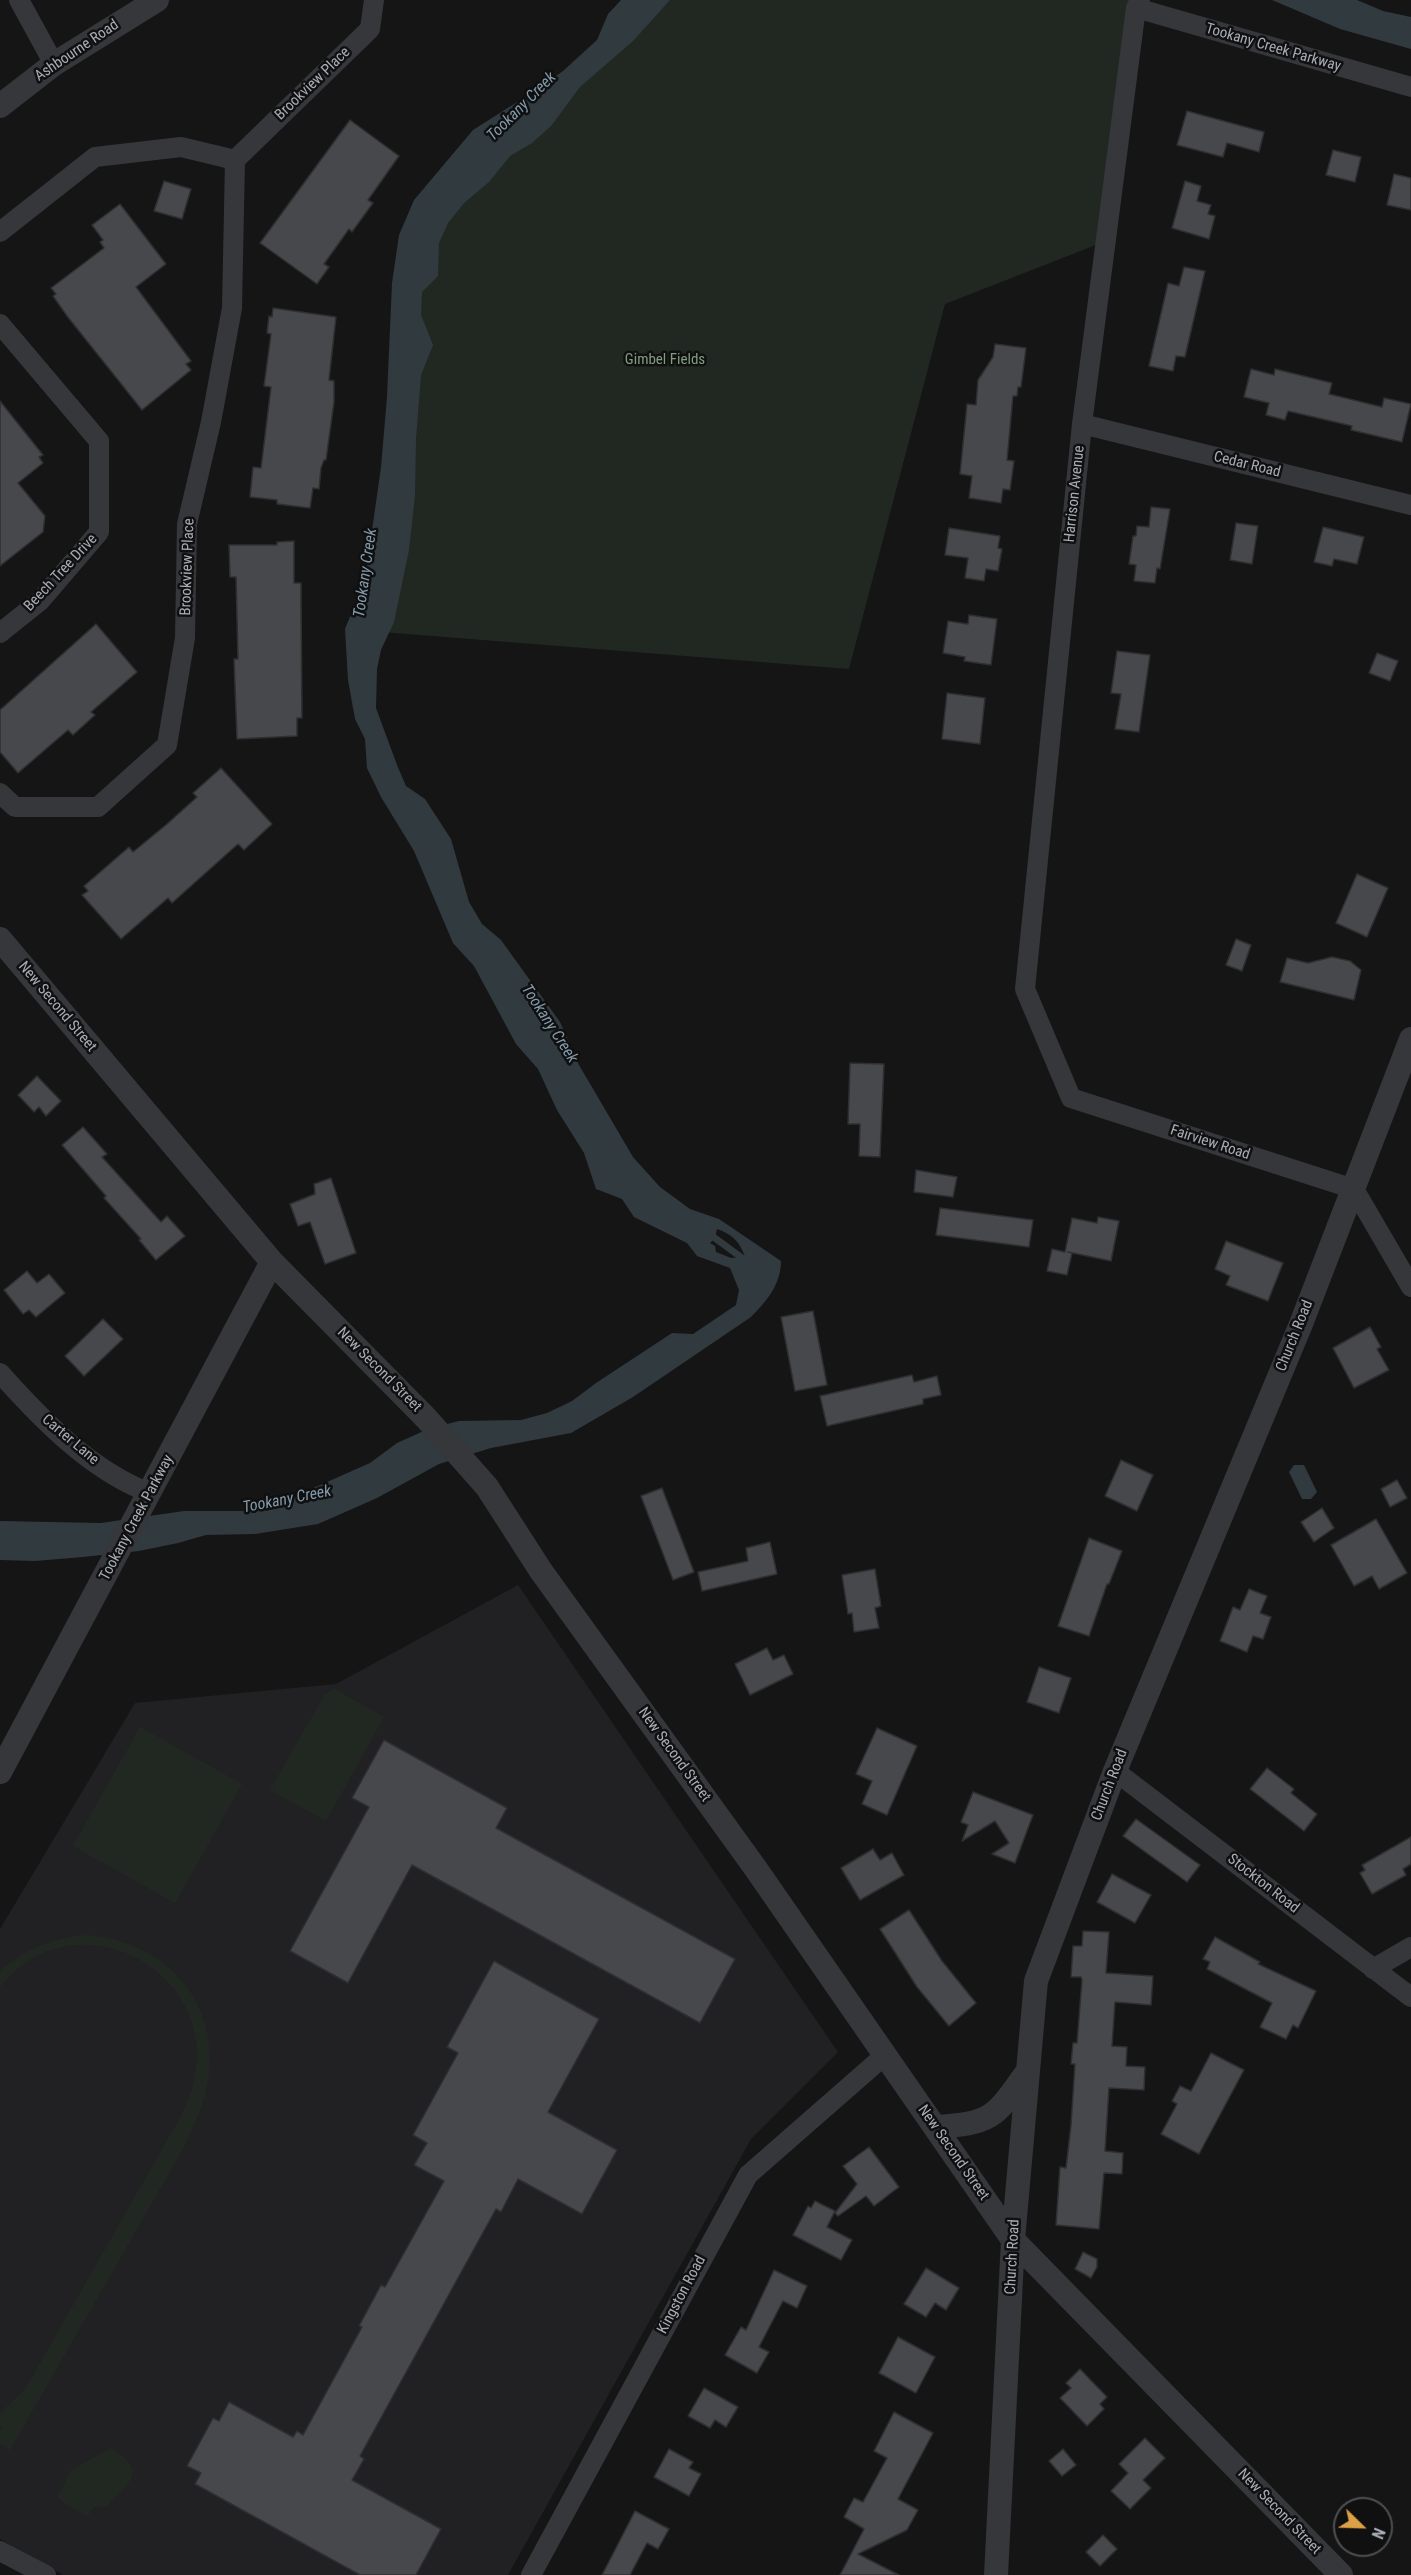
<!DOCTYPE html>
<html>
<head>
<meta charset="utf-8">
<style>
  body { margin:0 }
  #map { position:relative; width:1411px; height:2575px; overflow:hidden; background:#151516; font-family:"Roboto Condensed",sans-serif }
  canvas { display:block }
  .north { position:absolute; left:1333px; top:2497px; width:60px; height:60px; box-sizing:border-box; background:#101011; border:2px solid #4d4f53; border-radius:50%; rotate:113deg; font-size:16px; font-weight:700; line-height:24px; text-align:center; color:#a8adb5 }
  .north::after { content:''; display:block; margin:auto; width:21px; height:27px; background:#dda145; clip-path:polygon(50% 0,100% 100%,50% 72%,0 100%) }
</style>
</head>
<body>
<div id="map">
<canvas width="1411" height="2575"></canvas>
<div class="north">N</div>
</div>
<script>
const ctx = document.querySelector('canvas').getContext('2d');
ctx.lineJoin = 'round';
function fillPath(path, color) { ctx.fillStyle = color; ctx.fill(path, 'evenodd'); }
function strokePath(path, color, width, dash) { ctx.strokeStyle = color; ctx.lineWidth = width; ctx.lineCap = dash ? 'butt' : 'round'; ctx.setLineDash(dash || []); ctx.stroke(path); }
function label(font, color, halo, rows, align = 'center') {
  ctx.font = font + ' "Roboto Condensed",sans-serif'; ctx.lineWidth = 5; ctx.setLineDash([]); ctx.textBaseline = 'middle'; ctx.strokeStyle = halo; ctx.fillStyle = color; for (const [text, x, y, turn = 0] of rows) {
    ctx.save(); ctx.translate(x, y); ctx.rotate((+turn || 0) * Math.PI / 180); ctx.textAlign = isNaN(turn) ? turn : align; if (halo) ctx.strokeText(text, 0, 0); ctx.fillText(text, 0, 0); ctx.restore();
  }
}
fillPath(new Path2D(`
  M 518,1585 L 838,2052 L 751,2139 L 508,2575 L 63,2575 L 0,2539 L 0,1929 L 135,1703 L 336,1684 Z`), '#212123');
fillPath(new Path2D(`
  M 654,0 L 1140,0 L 1106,241 L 945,304 L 849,669 L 382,632 L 410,265 L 475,184 Z
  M 335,1689 L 384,1717 L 326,1821 L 270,1790 L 325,1694 Z
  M 140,1727 L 242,1784 L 175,1903 L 73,1846 Z
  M 87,1935 C 177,1942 231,2019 202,2106 C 197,2119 190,2132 185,2145 L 10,2450 L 0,2444 L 0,2432 L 3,2426 L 0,2427 L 0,2413 L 25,2389 L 34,2374 L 181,2116 C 250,1986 81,1884 0,1987 L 0,1971 C 26,1948 53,1938 87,1935 Z
  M 111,2448 C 149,2471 129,2483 107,2506 L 94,2507 L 87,2516 L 65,2504 L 58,2497 L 70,2471 Z`), '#212822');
fillPath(new Path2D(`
  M 621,0 L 670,0 L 633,41 L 580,87 L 551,126 L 532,143 L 510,156 L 489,182 L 464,203 L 448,223 L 439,243 L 438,276 L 422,292 L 421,315 L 433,345 L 421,375 L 416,439 L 415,495 L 409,550 L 394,622 L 381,650 L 377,669 L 376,708 L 397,765 L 406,786 L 425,799 L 451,839 L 469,902 L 482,924 L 501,940 L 560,1022 L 579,1065 L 633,1157 L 660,1187 L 690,1209 L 719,1219 L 781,1261 C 781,1284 767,1301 751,1317 L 633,1397 L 571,1433 L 491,1448 L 439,1464 L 377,1498 L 318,1524 L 255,1534 L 206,1535 L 178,1543 L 139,1551 L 83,1557 L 35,1561 L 0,1560 L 0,1521 L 101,1523 L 184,1511 L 243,1511 L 275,1505 L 370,1463 L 397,1443 L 428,1429 L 459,1421 L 521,1420 L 547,1413 L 572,1401 L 596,1383 L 672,1333 L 693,1334 L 736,1305 L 739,1290 L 730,1268 L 697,1256 L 687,1243 L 634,1217 L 622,1199 L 596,1189 L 584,1153 L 557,1110 L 538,1069 L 516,1044 L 474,966 L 453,943 L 414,851 L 381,797 L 367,768 L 365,739 L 355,719 L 348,680 L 345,629 L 365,580 L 381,467 L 387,397 L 392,283 L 399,235 L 414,200 L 473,130 L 536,90 L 563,71 L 597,40 L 608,14 ZM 717,1229 C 732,1234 740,1242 745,1257 L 731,1258 L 716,1252 L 715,1246 L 710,1243 L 715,1238 Z
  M 1272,0 L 1357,0 L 1383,11 L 1411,17 L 1411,49 L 1340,29 Z
  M 1294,1465 L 1304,1465 L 1317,1492 L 1311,1499 L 1302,1499 L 1289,1472 Z`), '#313a3f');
strokePath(new Path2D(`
  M 708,1233 L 749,1263`), '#313a3f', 7);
const building = new Path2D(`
  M 1187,111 L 1264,132 L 1259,152 L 1227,143 L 1223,157 L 1177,145 Z
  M 350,120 L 399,156 L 368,200 L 373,203 L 352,232 L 349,229 L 324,264 L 329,267 L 317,284 L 260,243 Z
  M 1333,150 L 1361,157 L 1355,182 L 1326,175 Z
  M 1394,174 L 1411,178 L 1411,210 L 1387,205 Z
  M 164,181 L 191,189 L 182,219 L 154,211 Z
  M 1185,181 L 1201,186 L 1197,201 L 1211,205 L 1208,214 L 1215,216 L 1209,239 L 1172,228 Z
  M 120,204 L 166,264 L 136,287 L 191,361 L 186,364 L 191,370 L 142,410 L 67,316 L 53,296 L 56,294 L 51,288 L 104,248 L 100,242 L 103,240 L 92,225 Z
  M 1184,267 L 1205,271 L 1185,357 L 1176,356 L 1173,371 L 1149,366 L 1168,283 L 1179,286 Z
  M 273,308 L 336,317 L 329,380 L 334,381 L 334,402 L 326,460 L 324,460 L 321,468 L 319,489 L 313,488 L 310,508 L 277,504 L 277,500 L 250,497 L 253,467 L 261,468 L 271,387 L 264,386 L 271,334 L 267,333 L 269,316 L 272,317 Z
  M 995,344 L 1026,348 L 1021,387 L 1018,387 L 1017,396 L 1013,396 L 1007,460 L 1014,461 L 1010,490 L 1003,489 L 1001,503 L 969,498 L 972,476 L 960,474 L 967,404 L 976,405 L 978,380 L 993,357 Z
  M 1251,369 L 1274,375 L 1275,369 L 1332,383 L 1329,394 L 1382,407 L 1384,398 L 1411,404 L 1402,442 L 1351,430 L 1352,426 L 1288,411 L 1285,420 L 1266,415 L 1269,403 L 1244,397 Z
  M 0,401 L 43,455 L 39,457 L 43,463 L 18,483 L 45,516 L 43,532 L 0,566 Z
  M 1151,507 L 1170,509 L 1160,569 L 1157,568 L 1155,583 L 1134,581 L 1136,565 L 1129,564 L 1133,536 L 1136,536 L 1137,526 L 1149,527 Z
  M 1236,523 L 1258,526 L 1252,564 L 1230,560 Z
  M 1323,527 L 1364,537 L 1357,564 L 1334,559 L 1332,566 L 1314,562 Z
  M 949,528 L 1000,536 L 998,548 L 1002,549 L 998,571 L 986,569 L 984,581 L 965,578 L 968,558 L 945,555 Z
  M 294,541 L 294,583 L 301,583 L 301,600 L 302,718 L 297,718 L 297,736 L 237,739 L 234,659 L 238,659 L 236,577 L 230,577 L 229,545 L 277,545 L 277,542 Z
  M 969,615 L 997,619 L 991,665 L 964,661 L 965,657 L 943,653 L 948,621 L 968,624 Z
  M 96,624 L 137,672 L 91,712 L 95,715 L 73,735 L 68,730 L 18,773 L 0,752 L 0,710 Z
  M 1117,651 L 1150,655 L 1139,732 L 1115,729 L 1121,694 L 1111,693 Z
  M 1377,653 L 1398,661 L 1390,681 L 1369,673 Z
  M 947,693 L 985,698 L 980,744 L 942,739 Z
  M 221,768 L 272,824 L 244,850 L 238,844 L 172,903 L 168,898 L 121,939 L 82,895 L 88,891 L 84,886 L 129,847 L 133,852 L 167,824 L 197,797 L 193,793 Z
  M 1357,874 L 1388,888 L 1367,937 L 1336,923 Z
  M 1236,939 L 1251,945 L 1242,971 L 1226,965 Z
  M 1332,957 L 1350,961 L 1361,970 L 1354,1000 L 1280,982 L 1287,958 L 1308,963 Z
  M 850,1063 L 884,1064 L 880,1157 L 859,1156 L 860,1124 L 848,1124 Z
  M 37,1076 L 61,1101 L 46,1116 L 39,1107 L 34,1112 L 18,1095 Z
  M 83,1127 L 107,1154 L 102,1157 L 161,1222 L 167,1216 L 185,1236 L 156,1260 L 139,1240 L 141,1239 L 104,1198 L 106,1196 L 62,1145 Z
  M 916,1170 L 957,1177 L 953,1197 L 914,1192 Z
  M 331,1178 L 356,1253 L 325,1264 L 310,1222 L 298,1226 L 290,1204 L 315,1194 L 314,1184 Z
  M 940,1208 L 1033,1220 L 1029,1247 L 936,1235 Z
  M 1098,1217 L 1119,1221 L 1111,1261 L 1068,1252 L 1072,1253 L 1067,1275 L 1047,1271 L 1052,1249 L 1065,1252 L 1072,1218 L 1097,1223 Z
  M 1226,1241 L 1283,1263 L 1268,1301 L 1226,1285 L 1230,1276 L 1215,1269 Z
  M 27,1271 L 37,1283 L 49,1274 L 65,1293 L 36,1317 L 29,1310 L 23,1314 L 4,1290 Z
  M 813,1311 L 827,1385 L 795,1391 L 781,1317 Z
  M 103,1319 L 123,1339 L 84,1376 L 65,1356 Z
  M 1370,1327 L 1381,1347 L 1377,1349 L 1389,1370 L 1354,1388 L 1333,1348 Z
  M 912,1375 L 914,1382 L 937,1376 L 941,1395 L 923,1399 L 923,1404 L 827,1426 L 820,1396 Z
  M 1121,1460 L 1153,1475 L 1137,1511 L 1105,1496 Z
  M 1397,1480 L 1407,1498 L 1390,1507 L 1381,1489 Z
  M 662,1488 L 694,1572 L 673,1580 L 641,1496 Z
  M 1322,1508 L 1334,1528 L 1314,1542 L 1301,1522 Z
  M 1376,1519 L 1407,1573 L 1379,1589 L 1372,1576 L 1354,1586 L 1331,1545 Z
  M 1089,1538 L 1122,1551 L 1109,1584 L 1107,1584 L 1089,1636 L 1058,1626 Z
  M 770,1542 L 777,1574 L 702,1591 L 698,1572 L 748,1561 L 746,1548 Z
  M 875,1569 L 881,1606 L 875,1608 L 879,1628 L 854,1632 L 852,1613 L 848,1614 L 842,1575 Z
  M 1249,1589 L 1267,1596 L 1260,1613 L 1271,1617 L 1263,1639 L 1253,1636 L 1247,1652 L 1220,1641 L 1233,1607 L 1240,1610 Z
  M 767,1648 L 773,1660 L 784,1655 L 793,1674 L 750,1695 L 735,1664 Z
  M 1039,1667 L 1071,1678 L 1059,1713 L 1027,1702 Z
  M 877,1728 L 917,1746 L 887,1815 L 862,1804 L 872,1781 L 856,1774 Z
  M 384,1740 L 507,1808 L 496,1828 L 735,1959 L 700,2023 L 412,1865 L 348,1983 L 290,1951 L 369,1807 L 352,1798 Z
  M 1267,1768 L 1294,1789 L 1291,1793 L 1317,1814 L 1304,1831 L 1250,1789 Z
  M 973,1792 L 1033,1815 L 1015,1863 L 992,1854 L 1009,1843 L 995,1821 L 962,1841 L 968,1825 L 961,1822 Z
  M 1136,1819 L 1200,1865 L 1187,1882 L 1123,1836 Z
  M 1411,1837 L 1411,1864 L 1403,1869 L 1406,1875 L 1372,1894 L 1360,1873 L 1365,1870 L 1362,1865 Z
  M 873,1849 L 880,1860 L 892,1853 L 904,1875 L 860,1900 L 841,1868 Z
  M 1112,1874 L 1151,1895 L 1135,1923 L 1097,1902 Z
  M 909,1910 L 942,1961 L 976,2003 L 949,2026 L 917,1987 L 880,1929 Z
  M 1083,1931 L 1109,1932 L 1106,1973 L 1153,1976 L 1151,2005 L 1115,2002 L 1112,2046 L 1127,2047 L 1126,2066 L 1145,2067 L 1144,2090 L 1109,2088 L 1105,2151 L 1123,2153 L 1122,2174 L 1104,2173 L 1099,2229 L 1056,2225 L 1060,2167 L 1066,2168 L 1071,2125 L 1075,2064 L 1071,2064 L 1073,2043 L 1077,2043 L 1082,1980 L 1081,1977 L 1071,1977 L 1073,1946 L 1082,1946 Z
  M 1215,1937 L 1260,1962 L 1258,1964 L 1316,1991 L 1298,2028 L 1293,2025 L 1286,2039 L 1260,2027 L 1272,2003 L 1207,1969 L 1210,1962 L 1203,1959 Z
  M 494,1961 L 599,2019 L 548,2112 L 617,2150 L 582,2214 L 518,2179 L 501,2212 L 496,2209 L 360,2456 L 364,2459 L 352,2480 L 441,2529 L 416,2575 L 360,2575 L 195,2484 L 201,2473 L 187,2466 L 213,2418 L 219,2421 L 229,2402 L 293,2437 L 297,2431 L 303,2435 L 362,2327 L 359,2326 L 381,2285 L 385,2287 L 444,2181 L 414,2165 L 427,2143 L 413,2135 L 458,2053 L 447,2047 Z
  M 1211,2053 L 1244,2070 L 1199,2154 L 1161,2134 L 1177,2104 L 1172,2101 L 1180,2086 L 1191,2091 Z
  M 869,2147 L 899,2187 L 874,2206 L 866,2196 L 838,2216 L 835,2213 L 857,2184 L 843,2166 Z
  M 815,2201 L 835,2211 L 827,2227 L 852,2240 L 841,2260 L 793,2235 L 808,2206 L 811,2208 Z
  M 1083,2252 L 1097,2259 L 1097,2267 L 1091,2278 L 1075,2269 Z
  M 926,2268 L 959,2288 L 946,2310 L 935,2303 L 926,2317 L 904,2304 Z
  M 774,2270 L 807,2286 L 797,2308 L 783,2301 L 759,2347 L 769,2352 L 757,2373 L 725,2355 L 741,2327 L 746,2330 Z
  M 898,2337 L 935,2357 L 916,2393 L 879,2373 Z
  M 1080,2369 L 1107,2397 L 1100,2404 L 1104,2409 L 1087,2426 L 1060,2398 L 1071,2388 L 1066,2383 Z
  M 704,2388 L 738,2407 L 726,2427 L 715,2420 L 710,2428 L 688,2416 Z
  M 894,2412 L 933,2433 L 898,2499 L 918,2510 L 907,2530 L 858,2554 L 899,2575 L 840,2575 L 864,2529 L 844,2517 L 854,2498 L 863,2502 L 887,2458 L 874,2451 Z
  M 1145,2438 L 1165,2458 L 1143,2480 L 1151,2488 L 1130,2509 L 1111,2491 L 1128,2473 L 1119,2464 Z
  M 669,2449 L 693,2462 L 689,2468 L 701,2474 L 689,2496 L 654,2477 Z
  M 1063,2449 L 1076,2465 L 1062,2476 L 1049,2461 Z
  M 635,2511 L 669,2529 L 658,2549 L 647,2543 L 630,2575 L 602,2575 Z
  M 1103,2535 L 1117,2549 L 1100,2566 L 1086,2552 Z`);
fillPath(building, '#47484b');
strokePath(building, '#2f2f32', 1.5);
strokePath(new Path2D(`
  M 19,0 L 54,64
  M 1140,0 L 1136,8 L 1082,424 L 1025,989 L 1071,1098 L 1354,1189 L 1411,1287
  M 1136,8 L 1411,87
  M 0,232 L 95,157 L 181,147 L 235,160
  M 0,324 L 99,441 L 99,532 L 40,601 L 0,633
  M 1082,424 L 1411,505
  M 0,793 L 15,807 L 98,807 L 167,745 L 185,638 L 187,524 L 211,422 L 232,308 L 235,160 L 370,29 L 374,0
  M 0,1373 C 41,1419 91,1471 150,1493
  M 1115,1771 L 1411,1997
  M 1373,1969 L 1411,1947
  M 0,2551 L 46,2575
  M 531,2575 L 748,2175 L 884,2056`), '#36373b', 20);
strokePath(new Path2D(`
  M 0,106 L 54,64 L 157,0
  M 0,939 L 272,1262 L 426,1418 L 487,1487 L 541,1571 L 756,1869 L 1013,2240 L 1341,2575
  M 0,1772 L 272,1262
  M 935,2127 C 993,2123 994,2118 1027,2072
  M 996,2575 L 1013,2240 L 1036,1981 L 1115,1771 L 1301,1324 L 1411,1039`), '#36373b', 24);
label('15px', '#a8adb5', '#101011', [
  ["Tookany Creek Parkway",1273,48,16],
  ["Ashbourne Road",77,51,-34],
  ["Brookview Place",313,84,-44],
  ["Cedar Road",1247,465,14],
  ["Harrison Avenue",1075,494,-84],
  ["Brookview Place",188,567,-88],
  ["Beech Tree Drive",61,573,-47],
  ["New Second Street",57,1007,50],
  ["Fairview Road",1210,1143,18],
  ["Church Road",1295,1336,-68],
  ["New Second Street",379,1370,45],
  ["Carter Lane",70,1440,40],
  ["Tookany Creek Parkway",137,1518,-62],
  ["New Second Street",674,1755,54],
  ["Church Road",1110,1785,-69],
  ["Stockton Road",1263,1884,38],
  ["New Second Street",953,2153,55],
  ["Church Road",1013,2257,-87],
  ["Kingston Road",682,2295,-62],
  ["New Second Street",1279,2512,46]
]);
label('15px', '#819e81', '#101011', [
  ["Gimbel Fields",665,360]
]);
label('italic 16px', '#839bac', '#101011', [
  ["Tookany Creek",522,107,-45],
  ["Tookany Creek",366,573,-82],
  ["Tookany Creek",549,1024,57],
  ["Tookany Creek",287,1500,-11]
]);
</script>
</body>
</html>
